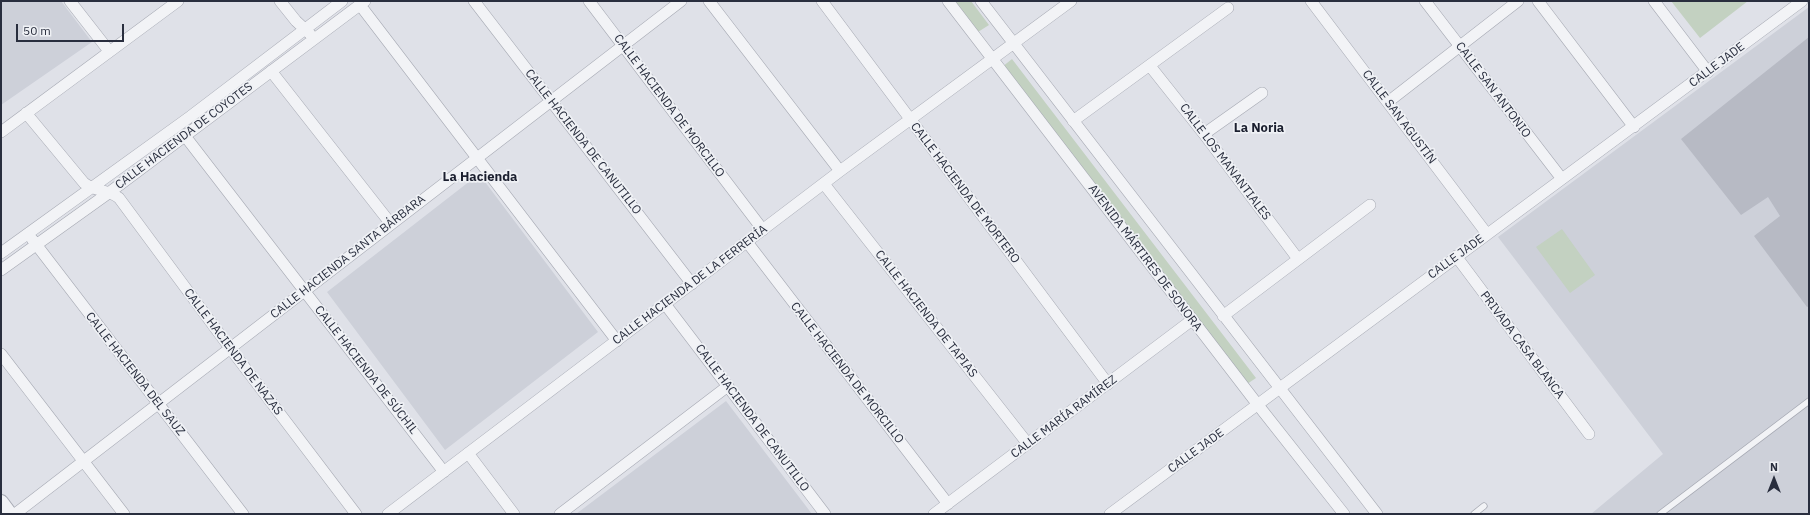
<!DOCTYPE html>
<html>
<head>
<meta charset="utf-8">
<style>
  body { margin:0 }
  #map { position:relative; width:1810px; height:515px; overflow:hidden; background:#dfe1e8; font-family:"IBM Plex Sans",sans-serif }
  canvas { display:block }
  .frame { position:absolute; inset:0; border:2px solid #292e3e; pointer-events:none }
  .north { position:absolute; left:1754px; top:459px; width:40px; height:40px; -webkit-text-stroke:3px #eff1f5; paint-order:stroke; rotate:0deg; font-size:11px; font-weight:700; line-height:16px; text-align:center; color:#292e3e }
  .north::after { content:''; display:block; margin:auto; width:14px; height:18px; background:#292e3e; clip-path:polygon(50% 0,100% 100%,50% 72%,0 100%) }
  .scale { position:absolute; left:16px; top:24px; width:108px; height:18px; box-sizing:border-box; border:2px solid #292e3e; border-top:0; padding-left:5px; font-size:12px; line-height:14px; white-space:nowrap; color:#292e3e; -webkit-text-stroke:3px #eff1f5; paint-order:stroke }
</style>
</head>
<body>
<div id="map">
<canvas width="1810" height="515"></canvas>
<div class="frame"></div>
<div class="north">N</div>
<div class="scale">50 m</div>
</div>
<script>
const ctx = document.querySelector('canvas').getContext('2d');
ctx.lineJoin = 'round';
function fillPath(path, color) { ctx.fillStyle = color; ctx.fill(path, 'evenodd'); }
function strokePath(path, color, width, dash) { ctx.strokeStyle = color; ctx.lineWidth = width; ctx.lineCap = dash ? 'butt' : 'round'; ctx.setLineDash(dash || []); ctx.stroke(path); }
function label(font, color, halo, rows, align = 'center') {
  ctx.font = font + ' "IBM Plex Sans",sans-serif'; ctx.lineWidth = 3.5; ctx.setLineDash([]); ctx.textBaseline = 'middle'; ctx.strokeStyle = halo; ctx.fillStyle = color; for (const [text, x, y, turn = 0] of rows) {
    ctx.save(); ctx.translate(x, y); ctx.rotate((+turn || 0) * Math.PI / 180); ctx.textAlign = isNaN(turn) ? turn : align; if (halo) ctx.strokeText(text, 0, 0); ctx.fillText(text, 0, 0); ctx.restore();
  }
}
fillPath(new Path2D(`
  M 1,1 L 61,1 L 92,42 L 1,105 Z
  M 1809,7 L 1809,514 L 1591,514 L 1663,454 L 1498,237 Z
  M 479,174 L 598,332 L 445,450 L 327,292 Z
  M 726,401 L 812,514 L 576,514 Z`), '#cdd0d9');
fillPath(new Path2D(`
  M 955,1 L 971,1 L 989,25 L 978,32 Z
  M 1671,1 L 1748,1 L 1700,38 Z
  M 1012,59 L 1256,378 L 1247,384 L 1002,67 Z
  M 1562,229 L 1595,275 L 1570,293 L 1536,247 Z`), '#c3d1c1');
fillPath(new Path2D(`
  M 1809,37 L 1809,306 L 1807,307 L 1754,236 L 1780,216 L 1768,197 L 1741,215 L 1681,139 Z`), '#b7bac4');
const service = new Path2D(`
  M 1474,514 L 1484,506
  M 1660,514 L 1809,401`);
const minor = new Path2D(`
  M 70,1 L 109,51
  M 280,1 L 296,21 L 310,34
  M 474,1 L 692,284
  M 589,1 L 763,230
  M 709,1 L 840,171
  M 822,1 L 1108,384
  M 948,1 L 1258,405 L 1344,514
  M 981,1 L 1377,514
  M 1311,1 L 1487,234
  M 1425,1 L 1562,179
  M 1538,1 L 1634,127
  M 1654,1 L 1708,72
  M 360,5 L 617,341
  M 1150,66 L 1204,134 L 1298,259
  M 271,71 L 391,224
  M 1388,102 L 1518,1
  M 26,113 L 84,183 C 95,192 108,189 119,198 L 230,348 L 356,514
  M 1073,121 L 1228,8
  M 1,132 L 178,1
  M 1204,134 L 1262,93
  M 185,136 L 444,472
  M 824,184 L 1028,444
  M 32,239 L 243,514
  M 747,242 L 948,504
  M 1,253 L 191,116 L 342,1
  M 1456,256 L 1589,434
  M 1,270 L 110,192 L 365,1
  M 665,304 L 825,514
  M 1223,316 L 1370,205
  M 1,354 L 124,514
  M 468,453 L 514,514
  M 15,514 L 681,1
  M 388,514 L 840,171 L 1071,1
  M 560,514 L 728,386
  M 934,514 L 1192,320
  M 1110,514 L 1802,1`);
const tertiary = new Path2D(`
  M 1,502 L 10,514`);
strokePath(service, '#a5a8b2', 7);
strokePath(minor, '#a5a8b2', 12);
strokePath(tertiary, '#a5a8b2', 16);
strokePath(service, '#f2f3f6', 5.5);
strokePath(minor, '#f2f3f6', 11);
strokePath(tertiary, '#f2f3f6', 14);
label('12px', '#292e3e', '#eff1f5', [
  ["CALLE JADE",1717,65,-37],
  ["CALLE SAN ANTONIO",1493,90,53],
  ["CALLE HACIENDA DE MORCILLO",669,106,53],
  ["CALLE SAN AGUSTÍN",1399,117,53],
  ["CALLE HACIENDA DE COYOTES",184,136,-37],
  ["CALLE HACIENDA DE CANUTILLO",583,142,52],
  ["CALLE LOS MANANTIALES",1225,162,53],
  ["CALLE HACIENDA DE MORTERO",965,193,53],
  ["CALLE HACIENDA SANTA BÁRBARA",348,257,-38],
  ["CALLE JADE",1456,257,-36],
  ["AVENIDA MÁRTIRES DE SONORA",1145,258,53],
  ["CALLE HACIENDA DE LA FERRERÍA",690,285,-37],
  ["CALLE HACIENDA DE TAPIAS",926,314,52],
  ["PRIVADA CASA BLANCA",1522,345,53],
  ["CALLE HACIENDA DE NAZAS",233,352,53],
  ["CALLE HACIENDA DE SÚCHIL",366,370,52],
  ["CALLE HACIENDA DE MORCILLO",847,373,52],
  ["CALLE HACIENDA DEL SAUZ",135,374,52],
  ["CALLE MARÍA RAMÍREZ",1064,417,-37],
  ["CALLE HACIENDA DE CANUTILLO",752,418,53],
  ["CALLE JADE",1196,451,-36]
]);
label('bold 13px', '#1b1f2f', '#eff1f5', [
  ["La Noria",1259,128],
  ["La Hacienda",480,177]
]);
</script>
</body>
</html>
